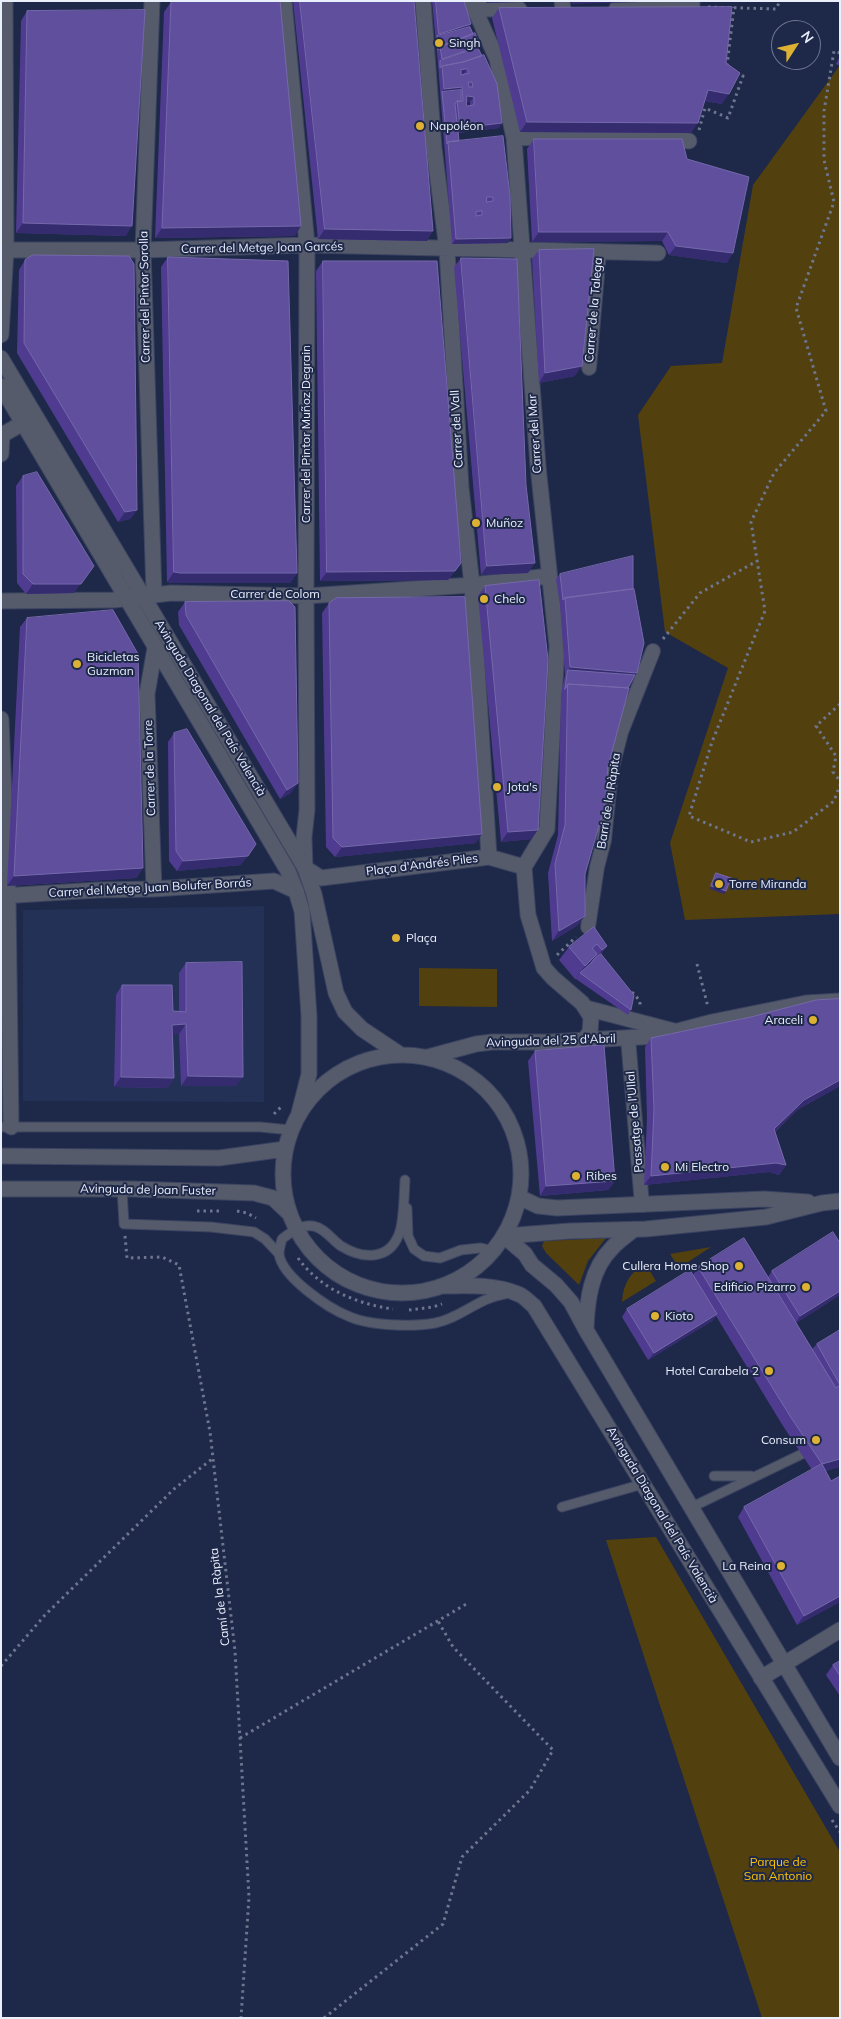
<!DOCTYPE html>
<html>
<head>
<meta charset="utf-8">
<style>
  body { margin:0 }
  #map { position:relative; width:841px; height:2019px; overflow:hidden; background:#1e2848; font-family:Mulish,sans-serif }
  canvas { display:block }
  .frame { position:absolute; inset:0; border:2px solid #eaeffc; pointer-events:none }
  .north { position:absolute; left:771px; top:20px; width:50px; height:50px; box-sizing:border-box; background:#1e2848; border:1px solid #707890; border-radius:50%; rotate:55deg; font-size:14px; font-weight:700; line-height:20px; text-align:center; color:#eaeffc }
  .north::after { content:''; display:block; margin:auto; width:18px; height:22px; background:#ddb133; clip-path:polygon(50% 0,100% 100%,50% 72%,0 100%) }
</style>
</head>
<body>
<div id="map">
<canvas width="841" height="2019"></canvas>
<div class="frame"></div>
<div class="north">N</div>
</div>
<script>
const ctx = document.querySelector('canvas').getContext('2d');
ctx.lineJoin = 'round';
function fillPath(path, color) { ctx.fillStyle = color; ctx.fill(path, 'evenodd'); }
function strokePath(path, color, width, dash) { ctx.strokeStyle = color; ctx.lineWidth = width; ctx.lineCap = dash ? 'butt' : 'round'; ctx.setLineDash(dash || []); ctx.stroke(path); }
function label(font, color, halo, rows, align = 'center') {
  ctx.font = font + ' Mulish,sans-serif'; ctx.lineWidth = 4; ctx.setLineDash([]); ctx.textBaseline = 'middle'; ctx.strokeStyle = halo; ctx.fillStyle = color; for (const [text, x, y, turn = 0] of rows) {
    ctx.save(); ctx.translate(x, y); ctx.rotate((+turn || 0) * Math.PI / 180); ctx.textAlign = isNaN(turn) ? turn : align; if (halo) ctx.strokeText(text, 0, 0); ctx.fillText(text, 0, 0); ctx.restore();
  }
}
fillPath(new Path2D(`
  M 264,906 L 264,1102 L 23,1101 L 23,910 Z`), '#243156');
fillPath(new Path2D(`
  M 840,65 L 840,914 L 685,920 L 670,843 L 728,668 L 665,632 L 638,415 L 671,366 L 722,363 L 753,185 Z
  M 419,968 L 497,969 L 497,1007 L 419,1006 Z
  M 606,1238 L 588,1261 L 579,1285 L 546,1253 L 542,1246 L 544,1241 Z
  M 711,1247 L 679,1268 L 670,1254 Z
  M 645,1263 L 656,1281 L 622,1302 C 623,1284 630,1273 645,1263 Z
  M 656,1537 L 840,1852 L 840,2018 L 762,2018 L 606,1540 Z`), '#52400f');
const service = new Path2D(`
  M 1,1127 L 260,1127 L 291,1130
  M 405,1180 C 404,1194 404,1223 399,1234 C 389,1261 362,1259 341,1246 C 332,1240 325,1228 313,1226 C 302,1224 291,1232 282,1239 C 281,1243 279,1249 279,1254 C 282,1277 328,1308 348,1316 C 369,1326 413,1327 435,1323 C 461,1318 478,1298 505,1294
  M 122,1189 L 124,1224 L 211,1227 L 254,1232 L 265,1239 L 279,1254
  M 407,1208 L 408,1236 L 414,1249 L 424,1256 L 440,1258 L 461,1250 L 480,1248 L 494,1251
  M 714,1476 L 751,1476
  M 562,1507 L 643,1484
  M 690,1508 L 802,1454`);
const pedestrian = new Path2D(`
  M 589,368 L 599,251
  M 588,927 L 597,867 L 604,840 L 611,771 L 621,732 L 653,651
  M 628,1038 L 642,1205`);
const minor = new Path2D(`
  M 152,1 L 143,250 L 154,594
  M 284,1 L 307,245 L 306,596 L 307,810 L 304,837 L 305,868 L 321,878 L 489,857 L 524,867
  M 423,1 L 434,148 L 447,250 L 461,487 L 472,585 L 489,857
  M 471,1 L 497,59 L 514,138 L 538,466 L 557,646 L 547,829 L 524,867
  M 562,1 L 563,9
  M 617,8 L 692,7 L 692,1
  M 475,9 L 519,9
  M 514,138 L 633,135 L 689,141
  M 1,250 L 143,250 L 307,245 L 658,253
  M 1,335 L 6,250 L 5,1
  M 2,435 L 23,423
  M 1,454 L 2,435
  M 1,601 L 114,600 L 171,593 L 306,596 L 472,585 L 549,576
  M 1,719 L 8,896 L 11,1127
  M 524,867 L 528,915 L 544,968 L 553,978 L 582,1003 L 591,1017 L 590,1032 L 584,1040
  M 154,889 L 147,694 L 155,648
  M 1,896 L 98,890 L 154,889 L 274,881 L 296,891
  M 586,1008 L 674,1031
  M 428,1057 L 476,1044 L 492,1042 L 549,1042 L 659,1036 L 712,1022 L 806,1003 L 840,1001
  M 504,1236 L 525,1254 L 532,1265 L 556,1285 L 571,1302 L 586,1330 L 840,1758
  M 444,1286 C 469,1286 495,1284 518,1294 C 524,1296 529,1302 534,1306 L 840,1806
  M 586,1329 C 587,1300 591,1269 612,1248 C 618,1241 626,1236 633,1230
  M 761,1678 L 840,1630`);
const tertiary = new Path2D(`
  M 1,358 L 305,868 L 314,894 L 336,993 L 345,1012 L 362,1029 L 401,1055
  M 1,386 L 288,871 L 296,891 L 302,911 L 309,1016 L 309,1074 L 299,1113
  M283 1174a119 119 0 1 1 238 0a119 119 0 1 1-238 0Z
  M 1,1156 L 219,1158 L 285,1149
  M 1,1189 L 133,1189 L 254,1193 L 273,1198 L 289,1213
  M 519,1197 L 538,1206 L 557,1208 L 764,1199 L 808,1202
  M 504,1236 L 570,1231 L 646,1229 L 766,1217 L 822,1203 L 840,1201`);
strokePath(service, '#3b4461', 11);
strokePath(pedestrian, '#3b4461', 16);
strokePath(minor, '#3b4461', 17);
strokePath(tertiary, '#3b4461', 17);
strokePath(new Path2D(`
  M 708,7 L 776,9 L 780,1
  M 840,53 L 834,51 L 824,111 L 824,160 L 834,202 L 796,308 L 826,411 L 774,473 L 751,522 L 765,611 L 712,742 L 689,816 L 751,842 L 793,832 L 834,801 L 840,785
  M 727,66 L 734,7
  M 699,130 L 705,108 L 728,118 L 743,76 L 735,74
  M 663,639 L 700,593 L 757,561
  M 840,704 L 816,726 L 836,756 L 833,772 L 840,781
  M 557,955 L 576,937
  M 697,964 L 708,1007
  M 632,992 L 640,1001 L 640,1005
  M 274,1114 L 283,1105
  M 197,1211 L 223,1211
  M 237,1211 L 247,1213 L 256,1218
  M 125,1236 L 127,1258 L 162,1257 L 179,1265 L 210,1432 L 235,1651 L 249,1897 L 241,2018
  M 298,1258 C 320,1289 357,1304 393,1309
  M 409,1310 L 433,1307 L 442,1304
  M 1,1666 L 45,1615 L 174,1489 L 212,1459
  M 240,1738 L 468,1603
  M 832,1820 L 840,1832
  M 324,2018 L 443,1924 L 462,1857 L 530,1790 L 553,1750 L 453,1647 L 438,1621`), '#6e768f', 3, [2.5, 4]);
strokePath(service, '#555b6b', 9);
strokePath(pedestrian, '#555b6b', 14);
strokePath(minor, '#555b6b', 15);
strokePath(tertiary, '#555b6b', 15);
fillPath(new Path2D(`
  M 293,1 L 414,1 L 427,241 L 318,239 Z
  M 432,1 L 464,1 L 470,27 L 480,46 L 478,48 L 499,128 L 474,131 L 473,127 L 469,128 L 466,132 L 458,133 L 459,141 L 503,136 L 508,243 L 452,244 L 438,64 ZM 467,102 L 470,102 L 470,106 L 467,106 Z
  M 171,2 L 295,236 L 155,238 L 164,12 Z
  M 499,8 L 726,63 L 722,104 L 705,101 L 691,133 L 520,132 L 492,18 Z
  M 27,11 L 126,236 L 16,233 L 21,21 Z
  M 840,56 L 840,66 L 836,64 Z
  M 534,139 L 687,159 L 727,263 L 669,255 L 662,241 L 532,242 L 527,149 Z
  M 539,250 L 575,376 L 539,383 L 532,259 Z
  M 168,257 L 297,573 L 290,583 L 173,583 L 167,582 L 161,267 Z
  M 461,258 L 528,573 L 481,575 L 454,267 Z
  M 25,260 L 137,510 L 130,519 L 118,522 L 17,353 L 19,270 Z
  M 323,261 L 461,563 L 448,580 L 320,581 L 316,271 Z
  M 23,476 L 74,593 L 26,594 L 17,583 L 16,486 Z
  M 560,574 L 633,589 L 635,675 L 628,688 L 608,766 L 585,874 L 578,925 L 552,941 L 548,873 L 558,835 L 561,694 L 565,675 L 560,605 L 556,579 Z
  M 485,586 L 531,839 L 501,842 L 478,596 Z
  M 185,602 L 291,793 L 280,799 L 179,625 L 178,612 Z
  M 329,603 L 476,843 L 335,857 L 326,847 L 322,613 Z
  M 27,618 L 143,868 L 136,878 L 7,886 L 20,627 Z
  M 174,733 L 241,865 L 177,871 L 169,861 L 168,742 Z
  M 594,927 L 607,946 L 601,954 L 631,1010 L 628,1015 L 576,979 L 575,979 L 559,960 L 569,947 Z
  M 186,963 L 236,1086 L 181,1086 L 179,1034 L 173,1034 L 174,1078 L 167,1088 L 114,1087 L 116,995 L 122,985 L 173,1011 L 179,1011 L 179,973 Z
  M 840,999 L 840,1086 L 797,1110 L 775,1132 L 786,1165 L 779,1175 L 769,1172 L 644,1185 L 647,1118 L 645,1047 L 651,1038 Z
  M 535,1051 L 615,1181 L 608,1190 L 540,1196 L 528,1061 Z
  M 840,1243 L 840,1295 L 796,1323 L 812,1349 L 817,1344 L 840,1330 L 840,1467 L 825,1471 L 831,1481 L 840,1476 L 840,1602 L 797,1625 L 738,1517 L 744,1507 L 812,1470 L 783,1426 L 716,1316 L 712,1321 L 648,1360 L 622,1317 L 627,1309 L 693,1275 L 698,1267 L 768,1277 L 772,1271 Z
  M 840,1661 L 840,1696 L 826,1675 L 833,1665 Z`), '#4f3c90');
fillPath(new Path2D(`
  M 487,1 L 563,1 L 486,3 Z
  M 573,1 L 673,1 L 571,4 Z
  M 471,24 L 468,30 L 437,36 L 439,34 Z
  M 480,46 L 477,51 L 440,61 L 442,59 Z
  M 467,69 L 464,74 L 457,76 L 461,70 Z
  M 462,87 L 459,92 L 442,92 L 444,89 Z
  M 708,90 L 729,94 L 722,104 L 701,100 Z
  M 467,96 L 474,97 L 470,102 L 463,102 Z
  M 477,122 L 473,127 L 469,128 L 466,132 L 456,133 L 460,128 L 469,123 Z
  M 527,122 L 698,123 L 691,133 L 520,132 Z
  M 502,123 L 499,128 L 474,131 L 477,126 Z
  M 23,223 L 132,226 L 126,236 L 16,233 Z
  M 301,226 L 295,236 L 155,238 L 162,228 Z
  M 325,229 L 433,231 L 427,241 L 318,239 Z
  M 539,232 L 668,232 L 662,241 L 532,242 Z
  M 511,238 L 508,243 L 452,244 L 456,239 Z
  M 676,246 L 733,253 L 727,263 L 669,255 Z
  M 582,366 L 575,376 L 539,383 L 545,373 Z
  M 137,510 L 130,519 L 118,522 L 125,512 Z
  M 535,563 L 528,573 L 481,575 L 487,566 Z
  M 94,566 L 74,593 L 26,594 L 33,584 Z
  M 455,571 L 448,580 L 320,581 L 327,572 Z
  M 174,572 L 297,573 L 290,583 L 173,583 L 167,582 Z
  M 570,667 L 637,673 L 631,680 L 568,670 Z
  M 298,783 L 291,793 L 280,799 L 287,790 Z
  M 538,830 L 531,839 L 501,842 L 508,832 Z
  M 482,834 L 476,843 L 335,857 L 342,847 Z
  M 256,844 L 241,865 L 177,871 L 183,861 Z
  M 143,868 L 136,878 L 7,886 L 14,876 Z
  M 711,886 L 726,891 L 724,894 L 710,889 Z
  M 585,916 L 578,925 L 552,941 L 559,931 Z
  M 607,946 L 597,960 L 593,963 L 602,950 Z
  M 597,954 L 588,968 L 580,973 L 575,979 L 585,966 Z
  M 186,1024 L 179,1034 L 166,1035 L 172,1025 Z
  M 188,1076 L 243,1077 L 236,1086 L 181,1086 Z
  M 121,1077 L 174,1078 L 167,1088 L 114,1087 Z
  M 840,1080 L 840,1086 L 797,1110 L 767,1139 L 774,1129 L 804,1100 Z
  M 776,1163 L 786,1165 L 779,1175 L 769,1172 L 644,1185 L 651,1176 Z
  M 615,1181 L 608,1190 L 540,1196 L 546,1186 Z
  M 840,1291 L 840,1295 L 795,1324 L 800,1316 Z
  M 717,1314 L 712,1321 L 648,1360 L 654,1353 Z
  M 840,1459 L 840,1467 L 815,1474 L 822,1464 Z
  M 840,1596 L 840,1602 L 797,1625 L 804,1616 Z`), '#342c6e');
const building = new Path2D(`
  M 177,1 L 280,1 L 301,226 L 162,228 L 171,2 Z
  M 300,1 L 414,1 L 433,231 L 325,229 Z
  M 436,1 L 464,1 L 471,24 L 439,34 Z
  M 732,7 L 726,63 L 740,73 L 729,94 L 708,90 L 698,123 L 527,122 L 499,8 Z
  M 145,10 L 132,226 L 23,223 L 27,11 Z
  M 470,27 L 473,34 L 440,47 L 438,50 L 437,36 Z
  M 475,33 L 480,46 L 442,59 L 440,47 Z
  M 478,48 L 482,56 L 463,62 L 442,66 L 440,68 L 440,61 Z
  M 484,55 L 497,84 L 502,123 L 477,126 L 477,122 L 469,123 L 470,127 L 460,128 L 457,101 L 463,101 L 462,87 L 444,89 L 442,66 L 463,62 ZM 467,69 L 469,73 L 461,75 L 461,70 ZM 472,82 L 473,87 L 469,87 L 468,83 ZM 467,96 L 474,97 L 474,105 L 467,106 Z
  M 461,90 L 461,101 L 457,101 L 455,104 L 459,141 L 448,142 L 447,144 L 442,92 Z
  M 503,136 L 510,196 L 511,238 L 456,239 L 448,142 ZM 487,197 L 493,197 L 493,201 L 487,202 ZM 482,211 L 482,215 L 476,216 L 476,212 Z
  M 534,139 L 682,139 L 687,159 L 749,177 L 733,253 L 676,246 L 668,232 L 539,232 Z
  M 594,249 L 582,366 L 545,373 L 539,250 Z
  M 33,255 L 129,256 L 134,264 L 137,510 L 125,512 L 24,343 L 25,260 Z
  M 168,257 L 288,261 L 297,573 L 180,573 L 174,572 Z
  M 461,258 L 517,259 L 526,485 L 535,563 L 487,566 Z
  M 323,261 L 437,261 L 461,563 L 455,571 L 327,572 Z
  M 37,472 L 94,566 L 81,584 L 33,584 L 23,574 L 23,476 Z
  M 633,556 L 633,589 L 565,598 L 563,600 L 560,574 Z
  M 539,580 L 548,660 L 538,830 L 508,832 L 485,586 Z
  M 634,589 L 644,643 L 637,673 L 570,667 L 565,598 Z
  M 465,597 L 482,834 L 342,847 L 333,838 L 329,603 L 336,598 Z
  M 289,601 L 295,607 L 298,783 L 287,790 L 186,615 L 185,602 Z
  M 113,610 L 138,654 L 143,868 L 14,876 L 27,618 Z
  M 568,670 L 635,675 L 628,688 L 568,684 L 565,689 Z
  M 568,684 L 629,688 L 608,766 L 605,805 L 585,874 L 585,916 L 559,931 L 555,864 L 565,825 Z
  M 187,729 L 256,844 L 248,856 L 183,861 L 176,851 L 174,733 Z
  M 716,873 L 731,878 L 726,891 L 711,886 Z
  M 594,927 L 607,946 L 602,950 L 597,944 L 592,948 L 597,954 L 585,966 L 569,947 Z
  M 601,954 L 634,995 L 631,1010 L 580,973 L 591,963 L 594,959 Z
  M 242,962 L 243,1077 L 188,1076 L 186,1024 L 172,1025 L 174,1078 L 121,1077 L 122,985 L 172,985 L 173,1011 L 186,1012 L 186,963 Z
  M 840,999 L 840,1080 L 804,1100 L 774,1129 L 786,1165 L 776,1163 L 651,1176 L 654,1109 L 651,1038 L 751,1017 L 816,1000 Z
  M 604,1045 L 615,1181 L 546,1186 L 535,1051 Z
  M 833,1232 L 840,1243 L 840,1291 L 800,1316 L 772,1271 Z
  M 744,1238 L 836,1388 L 840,1385 L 840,1459 L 822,1464 L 790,1416 L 698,1267 Z
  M 690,1270 L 717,1314 L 654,1353 L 627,1309 Z
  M 840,1330 L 840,1385 L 817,1344 Z
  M 822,1464 L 831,1481 L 840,1476 L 840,1596 L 804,1616 L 744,1507 Z
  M 840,1661 L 840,1676 L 833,1665 Z`);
fillPath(building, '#5f4f9c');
strokePath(building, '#7568ab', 1);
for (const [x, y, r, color] of [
  [439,43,5,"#ddb133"],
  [420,126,5,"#ddb133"],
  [476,523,5,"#ddb133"],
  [484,599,5,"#ddb133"],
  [77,664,5,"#ddb133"],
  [497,787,5,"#ddb133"],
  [719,884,5,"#ddb133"],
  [396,938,5,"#ddb133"],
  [813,1020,5,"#ddb133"],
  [665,1167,5,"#ddb133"],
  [576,1176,5,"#ddb133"],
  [739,1266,5,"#ddb133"],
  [806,1287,5,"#ddb133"],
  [655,1316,5,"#ddb133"],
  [769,1371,5,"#ddb133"],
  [816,1440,5,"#ddb133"],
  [781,1566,5,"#ddb133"]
]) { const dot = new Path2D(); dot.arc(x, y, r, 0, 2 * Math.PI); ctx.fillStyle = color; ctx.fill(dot); strokePath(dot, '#1e2848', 2); }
label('12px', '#eaeffc', '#1e2848', [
  ["Singh",449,43],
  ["Napoléon",430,126],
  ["Muñoz",486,523],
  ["Chelo",494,599],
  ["Bicicletas",87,657],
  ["Guzman",87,671],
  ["Jota's",507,787],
  ["Torre Miranda",729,884],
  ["Plaça",406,938],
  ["Araceli",803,1020,"right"],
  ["Mi Electro",675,1167],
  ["Ribes",586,1176],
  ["Cullera Home Shop",729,1266,"right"],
  ["Edificio Pizarro",796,1287,"right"],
  ["Kioto",665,1316],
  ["Hotel Carabela 2",759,1371,"right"],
  ["Consum",806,1440,"right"],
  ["La Reina",771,1566,"right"]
], 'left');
label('12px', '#eaeffc', '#1e2848', [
  ["Carrer del Metge Joan Garcés",262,248,-1],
  ["Carrer del Pintor Sorolla",145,297,-91],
  ["Carrer de la Talega",594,310,-85],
  ["Carrer del Vall",457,429,-93],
  ["Carrer del Pintor Muñoz Degrain",306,434,-90],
  ["Carrer del Mar",535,434,-94],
  ["Carrer de Colom",275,594],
  ["Avinguda Diagonal del País Valencià",210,708,59],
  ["Carrer de la Torre",150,768,-92],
  ["Barri de la Ràpita",609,801,-81],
  ["Plaça d'Andrés Piles",422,865,-7],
  ["Carrer del Metge Juan Bolufer Borrás",150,888,-3],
  ["Avinguda del 25 d'Abril",551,1041,-2],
  ["Passatge de l'Ullal",635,1122,-95],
  ["Avinguda de Joan Fuster",148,1190,1],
  ["Avinguda Diagonal del País Valencià",662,1515,59],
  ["Camí de la Ràpita",220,1597,-97]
]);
label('12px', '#fbc403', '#1e2848', [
  ["Parque de",778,1862],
  ["San Antonio",778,1876]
]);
</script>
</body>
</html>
